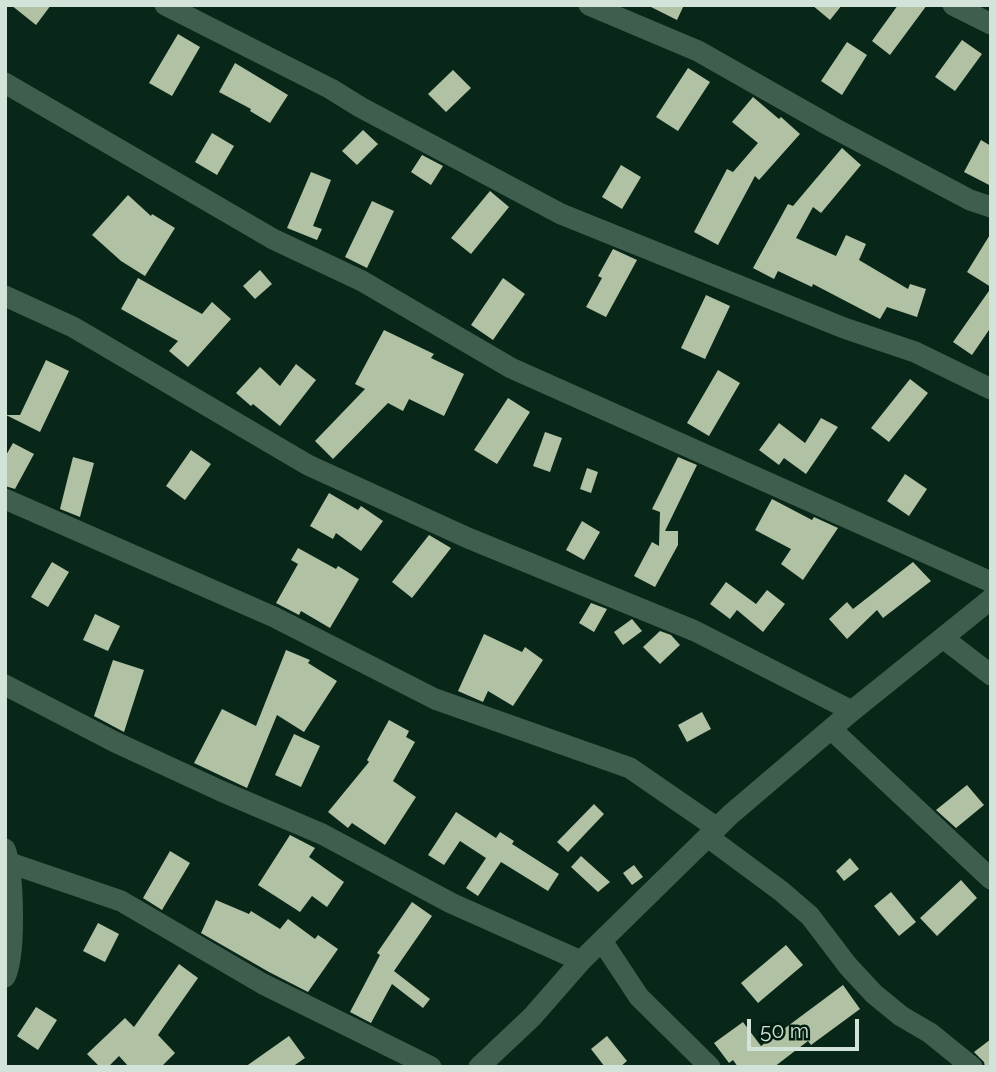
<!DOCTYPE html>
<html>
<head>
<meta charset="utf-8">
<style>
  body { margin:0 }
  #map { position:relative; width:996px; height:1072px; overflow:hidden; background:#082719; font-family:Raleway,sans-serif }
  canvas { display:block }
  .frame { position:absolute; inset:0; border:7px solid #d2e3d9; pointer-events:none }
  .scale { position:absolute; left:747px; top:1019px; width:112px; height:32px; box-sizing:border-box; border:4px solid #d2e3d9; border-top:0; padding-left:9px; font-size:21px; line-height:24px; white-space:nowrap; color:#d2e3d9; -webkit-text-stroke:5px #011d0f; paint-order:stroke }
</style>
</head>
<body>
<div id="map">
<canvas width="996" height="1072"></canvas>
<div class="frame"></div>
<div class="scale">50 m</div>
</div>
<script>
const ctx = document.querySelector('canvas').getContext('2d');
ctx.lineJoin = 'round';
function fillPath(path, color) { ctx.fillStyle = color; ctx.fill(path, 'evenodd'); }
function strokePath(path, color, width, dash) { ctx.strokeStyle = color; ctx.lineWidth = width; ctx.lineCap = dash ? 'butt' : 'round'; ctx.setLineDash(dash || []); ctx.stroke(path); }
fillPath(new Path2D(`
  M 11,5 L 51,5 L 36,25 Z
  M 647,5 L 684,5 L 677,20 Z
  M 812,5 L 842,5 L 830,20 Z
  M 898,5 L 927,5 L 890,55 L 872,41 Z
  M 178,34 L 200,47 L 172,96 L 149,83 Z
  M 962,40 L 982,54 L 955,91 L 935,77 Z
  M 847,42 L 867,55 L 842,95 L 821,81 Z
  M 235,63 L 288,95 L 270,123 L 250,111 L 251,109 L 219,92 Z
  M 688,68 L 710,82 L 678,131 L 656,117 Z
  M 453,70 L 471,88 L 446,112 L 428,94 Z
  M 753,97 L 779,119 L 781,117 L 800,134 L 759,180 L 755,176 L 718,245 L 694,232 L 727,169 L 733,172 L 758,143 L 732,122 Z
  M 363,130 L 378,144 L 357,165 L 342,151 Z
  M 212,133 L 234,146 L 217,175 L 195,162 Z
  M 981,140 L 991,146 L 991,186 L 964,172 Z
  M 842,148 L 861,165 L 821,213 L 813,207 L 796,238 L 836,256 L 846,235 L 866,244 L 859,260 L 908,289 L 910,284 L 926,289 L 917,317 L 887,307 L 880,319 L 813,284 L 812,287 L 778,271 L 774,279 L 753,268 L 788,204 L 793,206 Z
  M 422,155 L 443,166 L 431,185 L 411,172 Z
  M 621,165 L 641,177 L 622,209 L 602,197 Z
  M 311,172 L 331,180 L 313,226 L 322,229 L 317,240 L 287,228 Z
  M 490,191 L 509,207 L 471,254 L 451,238 Z
  M 128,195 L 151,216 L 152,214 L 175,228 L 145,276 L 121,261 L 92,235 Z
  M 372,201 L 394,211 L 367,268 L 345,257 Z
  M 991,233 L 991,287 L 967,272 Z
  M 613,249 L 637,260 L 606,317 L 586,307 L 602,278 L 598,276 Z
  M 260,270 L 272,284 L 255,299 L 243,286 Z
  M 138,278 L 202,314 L 212,302 L 231,319 L 188,367 L 169,351 L 178,341 L 121,309 Z
  M 503,278 L 525,294 L 493,340 L 471,325 Z
  M 991,288 L 991,327 L 972,355 L 953,342 Z
  M 706,295 L 730,306 L 705,359 L 681,348 Z
  M 384,330 L 434,354 L 431,358 L 464,374 L 444,416 L 409,399 L 403,411 L 388,403 L 333,459 L 315,441 L 365,389 L 355,384 Z
  M 46,360 L 69,371 L 40,432 L 6,415 L 20,415 Z
  M 296,364 L 316,380 L 280,426 L 253,404 L 251,406 L 236,393 L 260,367 L 280,386 Z
  M 718,370 L 740,383 L 709,436 L 687,423 Z
  M 910,379 L 928,393 L 889,442 L 871,428 Z
  M 508,398 L 530,412 L 497,464 L 474,450 Z
  M 821,418 L 838,427 L 806,474 L 784,458 L 779,465 L 759,450 L 779,423 L 805,443 Z
  M 545,432 L 562,438 L 550,472 L 533,466 Z
  M 13,443 L 34,454 L 15,489 L 5,486 L 5,457 Z
  M 191,450 L 211,464 L 185,500 L 166,486 Z
  M 73,457 L 94,463 L 80,517 L 60,509 Z
  M 678,457 L 697,465 L 665,531 L 678,531 L 678,545 L 655,587 L 634,576 L 652,542 L 659,546 L 660,512 L 652,509 Z
  M 587,468 L 598,472 L 591,493 L 580,489 Z
  M 905,474 L 927,489 L 909,516 L 887,501 Z
  M 329,493 L 358,510 L 361,506 L 383,521 L 361,551 L 336,533 L 333,539 L 310,526 Z
  M 772,499 L 812,520 L 814,517 L 838,528 L 803,580 L 781,564 L 791,549 L 755,530 Z
  M 582,521 L 600,532 L 584,560 L 566,550 Z
  M 429,535 L 451,548 L 412,598 L 392,582 Z
  M 298,548 L 336,569 L 338,566 L 359,579 L 330,628 L 301,611 L 299,615 L 276,603 L 298,564 L 291,560 Z
  M 52,562 L 69,572 L 48,607 L 31,597 Z
  M 913,562 L 931,581 L 883,618 L 877,610 L 847,639 L 829,619 L 847,602 L 853,609 Z
  M 726,582 L 756,604 L 767,590 L 785,604 L 763,632 L 737,610 L 730,619 L 710,604 Z
  M 591,603 L 607,609 L 594,632 L 579,623 Z
  M 95,614 L 120,626 L 108,651 L 83,640 Z
  M 632,619 L 642,631 L 623,645 L 614,632 Z
  M 660,631 L 671,635 L 680,645 L 660,664 L 643,647 Z
  M 484,634 L 522,652 L 525,647 L 543,660 L 513,706 L 488,691 L 483,702 L 458,691 Z
  M 286,650 L 310,660 L 308,663 L 337,681 L 304,732 L 277,715 L 247,788 L 194,763 L 222,709 L 256,726 Z
  M 113,660 L 144,670 L 124,732 L 94,716 Z
  M 702,712 L 711,729 L 687,742 L 678,725 Z
  M 389,720 L 409,731 L 406,737 L 415,742 L 393,781 L 416,797 L 385,845 L 352,823 L 348,828 L 328,812 L 369,762 L 367,760 Z
  M 294,734 L 320,746 L 301,787 L 275,775 Z
  M 967,785 L 984,805 L 956,828 L 936,810 Z
  M 594,804 L 604,814 L 568,852 L 557,842 Z
  M 456,812 L 496,838 L 500,832 L 514,841 L 512,844 L 559,874 L 548,891 L 501,862 L 478,896 L 466,888 L 486,858 L 460,841 L 444,865 L 428,855 Z
  M 290,835 L 315,848 L 309,857 L 344,882 L 327,907 L 312,896 L 300,912 L 258,885 Z
  M 170,851 L 190,863 L 162,910 L 143,898 Z
  M 581,856 L 610,882 L 598,892 L 571,867 Z
  M 850,858 L 859,869 L 844,881 L 836,871 Z
  M 634,865 L 643,877 L 632,885 L 623,873 Z
  M 961,880 L 977,898 L 937,936 L 920,918 Z
  M 891,892 L 916,922 L 899,936 L 874,906 Z
  M 216,900 L 249,914 L 251,911 L 280,929 L 288,919 L 315,939 L 318,935 L 338,949 L 308,992 L 269,972 L 201,933 Z
  M 412,902 L 432,916 L 394,971 L 430,999 L 423,1008 L 392,984 L 371,1023 L 350,1012 L 380,955 L 377,953 Z
  M 98,923 L 119,934 L 105,962 L 83,951 Z
  M 786,945 L 803,965 L 758,1003 L 741,983 Z
  M 179,964 L 198,978 L 158,1035 L 175,1053 L 161,1067 L 129,1067 L 119,1056 L 108,1067 L 100,1067 L 87,1054 L 125,1018 L 134,1027 Z
  M 843,985 L 860,1009 L 811,1045 L 808,1041 L 774,1067 L 738,1067 L 733,1060 L 729,1063 L 714,1043 L 743,1022 L 761,1046 Z
  M 36,1007 L 57,1020 L 38,1050 L 17,1036 Z
  M 289,1036 L 305,1058 L 292,1067 L 245,1067 Z
  M 607,1036 L 627,1061 L 620,1067 L 605,1067 L 591,1049 Z
  M 991,1039 L 991,1067 L 985,1067 L 984,1062 L 974,1052 Z`), '#b1c2a4');
strokePath(new Path2D(`
  M 165,5 L 331,89 L 360,107 L 561,214 L 844,328 L 915,352 L 991,389
  M 589,5 L 698,51 L 832,127 L 970,200 L 991,207
  M 953,5 L 991,24
  M 5,83 L 273,239 L 362,281 L 511,368 L 991,582
  M 5,296 L 73,327 L 308,465 L 468,538 L 695,631 L 852,711
  M 5,499 L 274,617 L 435,699 L 630,768 L 717,828
  M 943,638 L 991,675
  M 5,685 L 115,742 L 221,791 L 322,834 L 451,903 L 581,961
  M 831,729 L 991,879
  M 708,837 L 781,891 L 810,916 L 848,966 L 874,994 L 901,1016 L 930,1033 L 972,1067
  M 5,849 C 14,872 16,955 5,977
  M 10,863 L 121,901 L 263,984 L 431,1067
  M 602,941 L 639,997 L 710,1067
  M 479,1067 L 532,1017 L 581,961 L 730,815 L 852,711 L 991,599`), '#405e4d', 21);
</script>
</body>
</html>
